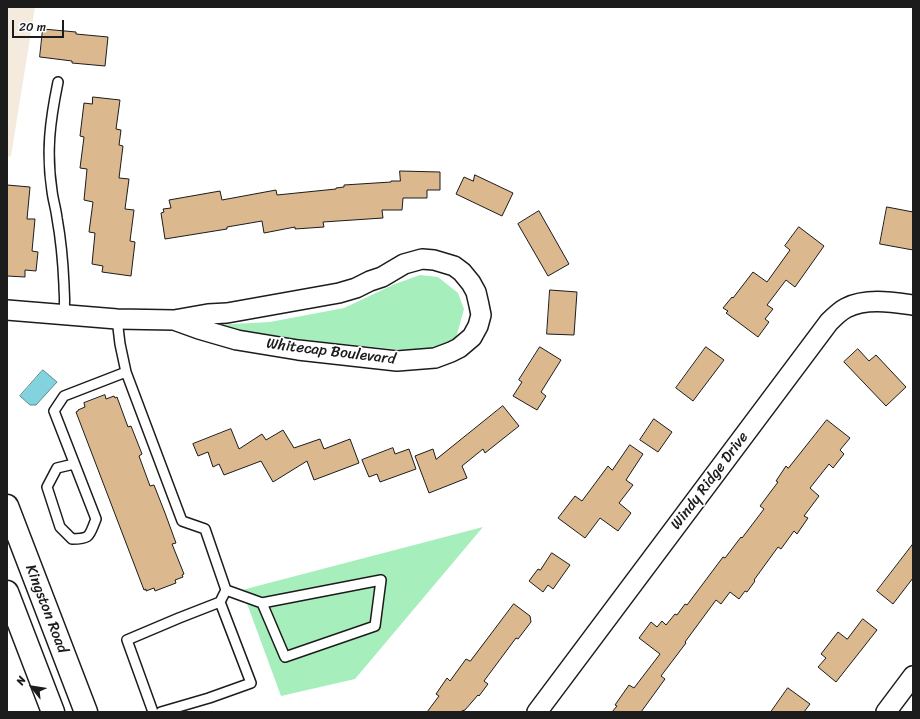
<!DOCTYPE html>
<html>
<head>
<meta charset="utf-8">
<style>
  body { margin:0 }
  #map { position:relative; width:920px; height:719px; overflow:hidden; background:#fff; font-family:Sriracha,sans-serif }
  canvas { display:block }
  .frame { position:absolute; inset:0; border:8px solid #1c1c1c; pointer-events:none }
  .north { position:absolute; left:12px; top:667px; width:40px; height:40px; -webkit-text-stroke:3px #fff; paint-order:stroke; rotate:300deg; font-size:11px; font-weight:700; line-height:16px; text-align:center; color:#1c1c1c }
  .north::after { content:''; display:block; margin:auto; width:14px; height:18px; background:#1c1c1c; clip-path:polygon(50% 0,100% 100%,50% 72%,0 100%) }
  .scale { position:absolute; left:12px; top:20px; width:52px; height:18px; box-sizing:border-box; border:2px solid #1c1c1c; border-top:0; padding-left:5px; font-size:12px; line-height:14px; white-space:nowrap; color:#1c1c1c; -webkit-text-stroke:3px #fff; paint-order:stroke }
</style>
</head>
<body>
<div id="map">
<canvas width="920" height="719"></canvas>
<div class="frame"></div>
<div class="north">N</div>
<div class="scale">20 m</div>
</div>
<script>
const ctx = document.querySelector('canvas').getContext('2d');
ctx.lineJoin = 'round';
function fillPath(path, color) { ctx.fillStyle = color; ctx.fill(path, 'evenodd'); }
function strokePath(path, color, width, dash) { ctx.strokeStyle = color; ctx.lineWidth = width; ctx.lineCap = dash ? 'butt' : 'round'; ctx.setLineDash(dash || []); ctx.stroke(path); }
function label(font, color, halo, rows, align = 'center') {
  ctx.font = font + ' Sriracha,sans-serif'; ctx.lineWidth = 3.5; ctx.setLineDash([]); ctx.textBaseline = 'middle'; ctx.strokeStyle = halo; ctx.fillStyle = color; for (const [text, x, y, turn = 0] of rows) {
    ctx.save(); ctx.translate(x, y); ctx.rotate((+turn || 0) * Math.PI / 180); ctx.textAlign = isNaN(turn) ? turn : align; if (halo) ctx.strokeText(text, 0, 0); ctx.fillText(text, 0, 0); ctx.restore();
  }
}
fillPath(new Path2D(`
  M 7,7 L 35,7 L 11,156 L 7,157 Z`), '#f4eadd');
fillPath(new Path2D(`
  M 420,275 L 438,277 L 458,293 L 464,309 L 456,338 L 432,353 L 218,331 L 197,326 L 270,322 L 344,308 L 395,284 Z
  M 483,527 L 355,679 L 281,696 L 242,590 Z`), '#a6eebc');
const water = new Path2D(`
  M 43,370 L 57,382 L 36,405 L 30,405 L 20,396 Z`);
fillPath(water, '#83d3de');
strokePath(water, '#5a8a90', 1);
const building = new Path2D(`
  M 43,29 L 76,32 L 76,34 L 108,37 L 105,66 L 72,63 L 72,61 L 40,57 Z
  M 93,97 L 120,100 L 116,129 L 121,130 L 119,145 L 123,146 L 119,178 L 129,179 L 125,209 L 134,210 L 130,241 L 135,242 L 131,276 L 102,272 L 103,266 L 92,264 L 95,233 L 89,232 L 93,202 L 84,200 L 87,169 L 80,168 L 84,137 L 80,136 L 84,103 L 92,104 Z
  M 400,171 L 440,172 L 440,190 L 427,190 L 427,198 L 403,198 L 402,210 L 382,210 L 383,218 L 323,222 L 324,227 L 295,229 L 295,227 L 264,233 L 262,221 L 227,227 L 227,229 L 165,239 L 161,213 L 164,212 L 163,209 L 171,208 L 169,200 L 220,191 L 222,200 L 276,190 L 277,195 L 336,189 L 336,188 L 344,187 L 344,185 L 391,182 L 391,181 L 400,181 Z
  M 475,175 L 513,193 L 502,216 L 456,194 L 464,177 L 473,181 Z
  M 7,185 L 30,187 L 27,219 L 35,219 L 32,251 L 38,252 L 36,271 L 25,270 L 25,277 L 7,276 Z
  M 887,207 L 913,212 L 913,250 L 880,244 Z
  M 539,211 L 569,264 L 548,276 L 518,224 Z
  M 799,227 L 824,246 L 795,287 L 786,280 L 767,305 L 773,309 L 765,319 L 769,322 L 758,337 L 726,313 L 728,311 L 723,308 L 732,297 L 733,298 L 753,272 L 767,282 L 790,250 L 785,246 Z
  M 550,290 L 577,292 L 574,335 L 547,334 Z
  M 540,347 L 561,360 L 541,392 L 546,396 L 537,410 L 513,396 L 522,382 L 519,380 Z
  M 706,347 L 724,360 L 693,401 L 676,388 Z
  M 858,349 L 869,361 L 876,355 L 906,387 L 886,406 L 844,362 Z
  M 105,395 L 106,399 L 114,396 L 115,398 L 117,397 L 128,427 L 131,426 L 142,454 L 139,456 L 150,486 L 154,485 L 165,513 L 176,543 L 172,544 L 184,574 L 182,575 L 183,577 L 175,580 L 176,583 L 155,591 L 154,588 L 146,591 L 146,589 L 144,590 L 76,412 L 78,411 L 78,410 L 85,407 L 84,403 Z
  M 503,406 L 519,426 L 485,453 L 483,449 L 462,466 L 467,478 L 429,493 L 415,456 L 433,449 L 436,459 Z
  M 654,419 L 672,432 L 658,452 L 640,440 Z
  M 827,420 L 850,438 L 840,450 L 844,454 L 833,468 L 829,464 L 810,488 L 819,496 L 804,516 L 808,518 L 797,534 L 794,531 L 781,549 L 778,547 L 754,580 L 755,581 L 747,592 L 745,591 L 739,599 L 730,592 L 721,604 L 716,600 L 685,642 L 686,643 L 661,676 L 665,679 L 641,712 L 612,712 L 617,706 L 615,705 L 629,685 L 634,688 L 660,654 L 639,638 L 651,622 L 657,627 L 662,621 L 666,625 L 675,614 L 677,615 L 685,604 L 687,605 L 723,557 L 725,558 L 741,537 L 742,538 L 764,509 L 760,506 L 778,482 L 776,481 L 786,466 L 788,468 Z
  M 231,429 L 239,449 L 262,434 L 266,440 L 283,430 L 294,448 L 320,439 L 324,449 L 350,439 L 359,463 L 314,480 L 307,461 L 273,482 L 261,461 L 224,475 L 219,464 L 213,467 L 208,452 L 198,456 L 193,444 Z
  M 630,445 L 643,454 L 626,480 L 633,485 L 619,503 L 631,513 L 618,531 L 600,518 L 585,538 L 558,518 L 575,496 L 582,501 L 608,466 L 612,470 Z
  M 393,448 L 395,454 L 409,449 L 416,469 L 380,482 L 377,474 L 369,477 L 362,460 Z
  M 913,544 L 913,578 L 893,604 L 877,591 Z
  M 552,553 L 570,565 L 553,589 L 548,585 L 543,592 L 529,581 L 538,569 L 540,570 Z
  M 514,604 L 530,616 L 531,622 L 518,639 L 516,638 L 484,681 L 488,684 L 479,696 L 478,695 L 465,710 L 462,711 L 460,712 L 427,712 L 439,696 L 436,694 L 447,678 L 450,681 L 466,659 L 470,661 Z
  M 863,619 L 877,630 L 836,682 L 818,667 L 826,658 L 821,654 L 838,632 L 847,639 Z
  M 788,688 L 810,704 L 804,712 L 771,712 Z`);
fillPath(building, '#dbb88d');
strokePath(building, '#1c1c1c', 1);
const lane = new Path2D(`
  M 58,82 C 50,121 46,152 52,191 C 53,200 56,209 57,218 C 61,240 63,262 64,285 C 64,295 66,305 63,315
  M 117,319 L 120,344 L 126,372 L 182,521 L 205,529 L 226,590 L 220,602 L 179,618 L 127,640 L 153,712
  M 74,464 L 57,468 L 47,487 L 60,527 L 72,539 C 91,539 89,536 96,519 L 54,411 L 64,396 L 126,372
  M 226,590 L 262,603 L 285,657 L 375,626 L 381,580 L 262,603
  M 161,712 L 209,698 L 251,683 L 220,602`);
const street = new Path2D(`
  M 7,310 L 117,319 L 174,320 L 208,314 L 227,313 L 339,293 L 356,288 L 370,281 L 382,277 L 404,264 L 422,259 L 434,260 L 454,266 L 462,272 L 471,283 L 476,292 L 479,305 L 481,315 L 478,326 L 472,337 L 459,348 L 451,352 L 435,358 L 397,361 L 298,350 L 237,340 L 199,329 L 174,320
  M 537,712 L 829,322 C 834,317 840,311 846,308 C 866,298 891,302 913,305
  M 886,712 L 913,676`);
const primary = new Path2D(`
  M 7,506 L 86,712
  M 7,592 L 53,712`);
strokePath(lane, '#1c1c1c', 12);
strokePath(street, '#1c1c1c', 22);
strokePath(primary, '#1c1c1c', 25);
strokePath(lane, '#fff', 9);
strokePath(street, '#fff', 19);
strokePath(primary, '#fff', 22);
label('15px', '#1c1c1c', '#fff', [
  ["Whitecap Boulevard",331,352,7],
  ["Windy Ridge Drive",710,481,-53],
  ["Kingston Road",46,609,69]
]);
</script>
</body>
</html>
